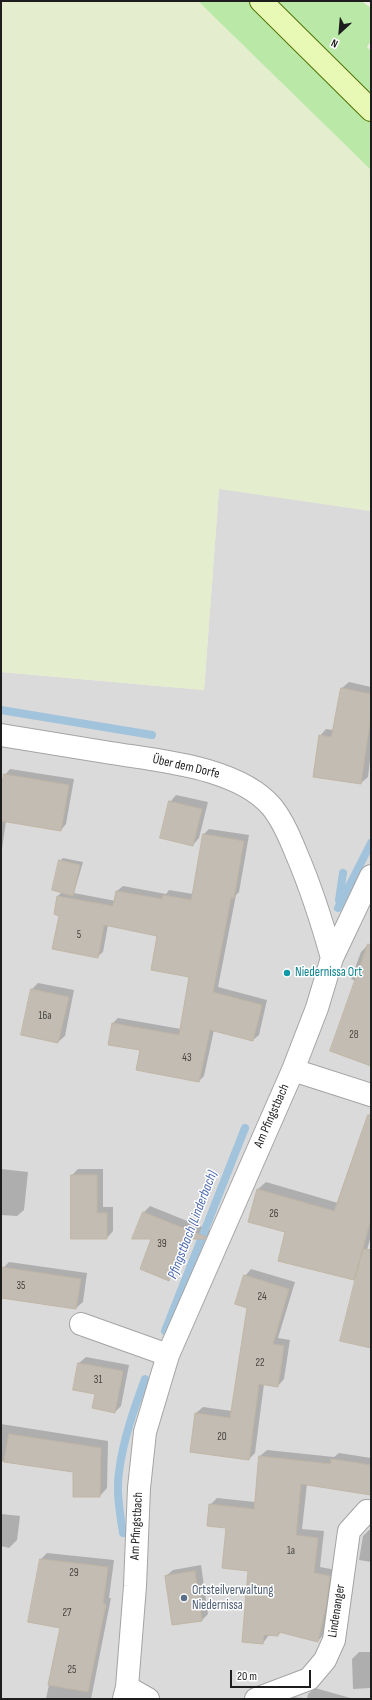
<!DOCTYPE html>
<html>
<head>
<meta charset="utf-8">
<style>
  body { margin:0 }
  #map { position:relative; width:372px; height:1700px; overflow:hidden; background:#eeede2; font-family:"Sofia Sans Condensed",sans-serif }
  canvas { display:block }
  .frame { position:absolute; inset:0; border:2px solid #1d1d1d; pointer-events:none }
  .north { position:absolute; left:320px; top:12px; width:40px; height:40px; -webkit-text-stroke:3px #fff; paint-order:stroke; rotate:206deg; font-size:11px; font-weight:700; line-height:16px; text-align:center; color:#1d1d1d }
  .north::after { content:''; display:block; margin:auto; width:14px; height:18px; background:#1d1d1d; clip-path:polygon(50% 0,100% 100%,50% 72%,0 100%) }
  .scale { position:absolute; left:230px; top:1670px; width:81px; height:18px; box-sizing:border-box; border:2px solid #1d1d1d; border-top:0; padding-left:5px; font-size:12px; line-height:14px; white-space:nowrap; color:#1d1d1d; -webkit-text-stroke:3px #fff; paint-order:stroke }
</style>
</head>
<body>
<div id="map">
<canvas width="372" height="1700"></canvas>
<div class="frame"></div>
<div class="north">N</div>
<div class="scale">20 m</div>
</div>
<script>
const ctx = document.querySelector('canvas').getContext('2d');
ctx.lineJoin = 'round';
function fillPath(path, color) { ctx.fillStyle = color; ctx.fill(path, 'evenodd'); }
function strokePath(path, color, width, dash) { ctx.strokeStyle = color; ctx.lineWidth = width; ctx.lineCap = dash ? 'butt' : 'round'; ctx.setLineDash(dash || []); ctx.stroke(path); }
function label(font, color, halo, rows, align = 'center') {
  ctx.font = font + ' "Sofia Sans Condensed",sans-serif'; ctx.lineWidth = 3; ctx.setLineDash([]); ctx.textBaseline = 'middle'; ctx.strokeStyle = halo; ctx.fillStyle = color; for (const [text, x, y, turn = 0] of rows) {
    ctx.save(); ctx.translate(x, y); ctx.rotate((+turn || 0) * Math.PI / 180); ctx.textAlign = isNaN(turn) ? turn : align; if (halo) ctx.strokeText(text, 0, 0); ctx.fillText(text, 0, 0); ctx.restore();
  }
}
fillPath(new Path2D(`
  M 219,488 L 371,511 L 371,1699 L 1,1699 L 1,672 L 204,690 Z`), '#dbdada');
fillPath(new Path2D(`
  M 1,1 L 198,1 L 371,170 L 371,511 L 219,489 L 204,690 L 1,672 Z`), '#e4edcd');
fillPath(new Path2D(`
  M 198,1 L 361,1 L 371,8 L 371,41 L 367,47 L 371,51 L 371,170 Z`), '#bae9a7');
fillPath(new Path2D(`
  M 349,682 L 371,687 L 371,751 L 368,777 L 361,783 L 320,736 L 326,729 L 333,730 L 342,688 Z
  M 10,769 L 74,779 L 66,824 L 61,830 L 6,821 L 1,856 L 1,797 L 5,775 Z
  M 176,795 L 208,802 L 199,838 L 193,845 L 170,802 Z
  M 209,829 L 249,835 L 239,892 L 236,895 L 218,987 L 267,1000 L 259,1035 L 253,1040 L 214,1030 L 204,1076 L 199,1081 L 142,1049 L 113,1023 L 118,1018 L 181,1029 L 190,976 L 158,936 L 108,925 L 103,952 L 97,957 L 61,915 L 58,896 L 62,892 L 60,861 L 63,858 L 83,862 L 74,893 L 116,901 L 117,891 L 123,886 L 166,894 L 169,890 L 193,894 L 204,834 Z
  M 368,945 L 371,946 L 371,1064 L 356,981 L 351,979 L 361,952 Z
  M 38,983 L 74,990 L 65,1036 L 58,1042 L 32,989 Z
  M 371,1148 L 371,1236 L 364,1260 L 371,1256 L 371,1347 L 358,1275 L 354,1279 L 286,1232 L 250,1221 L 258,1189 L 266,1182 L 338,1203 Z
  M 1,1169 L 28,1172 L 24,1210 L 17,1216 L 1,1215 Z
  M 78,1169 L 103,1169 L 103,1207 L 113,1207 L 113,1231 L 107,1238 L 72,1175 Z
  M 150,1206 L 212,1231 L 205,1238 L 189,1238 L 175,1273 L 169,1279 L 144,1212 Z
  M 9,1262 L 87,1273 L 83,1302 L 76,1308 L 1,1297 L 3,1268 Z
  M 251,1269 L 295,1282 L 278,1338 L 290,1340 L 284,1379 L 278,1386 L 264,1384 L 255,1453 L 249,1459 L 196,1413 L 203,1407 L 232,1411 L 248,1307 L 245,1276 Z
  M 86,1357 L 129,1365 L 121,1406 L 115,1412 L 96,1393 L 79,1363 Z
  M 1,1424 L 108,1441 L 107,1488 L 100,1496 L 74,1472 L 1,1461 Z
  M 267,1450 L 334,1457 L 339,1453 L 371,1458 L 371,1494 L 307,1484 L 302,1529 L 324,1531 L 320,1567 L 336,1570 L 324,1634 L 318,1641 L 281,1632 L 278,1635 L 269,1635 L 263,1643 L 249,1570 L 227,1527 L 210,1505 L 217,1498 L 255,1502 L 260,1456 Z
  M 1,1514 L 20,1516 L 17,1540 L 9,1548 L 1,1546 Z
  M 369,1530 L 371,1530 L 371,1562 L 359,1560 L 363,1536 Z
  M 47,1553 L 114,1560 L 109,1598 L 111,1598 L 91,1699 L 46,1699 L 61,1627 L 41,1559 Z
  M 201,1565 L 208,1614 L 202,1620 L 166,1576 L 173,1570 Z
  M 359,1652 L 371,1652 L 371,1688 L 353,1689 L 352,1659 Z
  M 315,1688 L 354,1699 L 307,1699 L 308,1694 Z
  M 289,1697 L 303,1698 L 303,1699 L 283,1699 Z`), '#0003');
strokePath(new Path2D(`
  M 1,710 L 152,735
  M 339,900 L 343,873
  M 338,908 L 371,843
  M 165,1331 L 245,1128
  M 123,1533 C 120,1513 116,1492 119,1472 C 123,1440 134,1409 145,1379`), '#a2c3dc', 8);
const building = new Path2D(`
  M 341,688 L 371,694 L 371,715 L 361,784 L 313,777 L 319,735 L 331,737 Z
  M 4,774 L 69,785 L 61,831 L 1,821 L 1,791 Z
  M 169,801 L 202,809 L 193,846 L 160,838 Z
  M 203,834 L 244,841 L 234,898 L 231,898 L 213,992 L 262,1005 L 253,1041 L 210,1030 L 199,1082 L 136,1070 L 140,1050 L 108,1045 L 112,1023 L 179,1035 L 189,977 L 151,970 L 157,936 L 104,925 L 98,958 L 52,949 L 59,916 L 54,914 L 57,896 L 113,906 L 116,891 L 162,899 L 163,895 L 191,900 Z
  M 59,860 L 80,865 L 73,896 L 52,890 Z
  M 368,944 L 371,945 L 371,1066 L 330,1051 Z
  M 31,989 L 69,997 L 58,1043 L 21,1035 Z
  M 368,1115 L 371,1115 L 371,1219 L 354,1280 L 278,1261 L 285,1232 L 248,1222 L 257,1189 L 334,1211 Z
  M 71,1175 L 97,1175 L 97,1213 L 107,1213 L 107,1239 L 71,1239 Z
  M 143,1212 L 206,1237 L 205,1239 L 186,1239 L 169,1281 L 140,1269 L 151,1239 L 132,1239 Z
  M 363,1249 L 371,1250 L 371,1348 L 340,1341 Z
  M 1,1267 L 81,1279 L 76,1309 L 1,1298 Z
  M 244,1275 L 289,1289 L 273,1344 L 284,1346 L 278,1387 L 259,1384 L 249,1460 L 190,1452 L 195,1413 L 230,1418 L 247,1308 L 235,1304 Z
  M 78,1363 L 123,1371 L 115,1413 L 92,1408 L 95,1394 L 73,1390 Z
  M 9,1434 L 101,1448 L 100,1497 L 73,1497 L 73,1472 L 4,1462 Z
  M 259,1456 L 331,1464 L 331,1459 L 371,1465 L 371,1495 L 301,1484 L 296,1535 L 318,1538 L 314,1573 L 330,1576 L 326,1606 L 318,1642 L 279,1632 L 278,1636 L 264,1635 L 263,1644 L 242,1642 L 248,1571 L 222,1568 L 226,1528 L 207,1526 L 209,1504 L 254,1509 Z
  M 40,1559 L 108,1567 L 103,1604 L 106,1604 L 88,1692 L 48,1685 L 60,1628 L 28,1622 Z
  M 195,1571 L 202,1621 L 172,1625 L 165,1576 Z`);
fillPath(building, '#c3bcb2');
strokePath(building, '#c0b6a5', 1);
const street = new Path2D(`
  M 1,735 C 38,741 75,747 111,753 C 160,761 238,767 272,807 C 283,821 290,838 297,855 C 311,888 322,922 332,958
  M 293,1070 L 371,1095
  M 81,1324 L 168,1355
  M 127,1687 L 148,1699
  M 124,1699 L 127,1687 L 135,1586 L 139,1488 L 145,1432 L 168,1355 L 293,1070 L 317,1008 L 332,958 L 371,876
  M 256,1699 L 309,1679 L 325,1660 L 334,1640 L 349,1531 L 367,1511`);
const secondary = new Path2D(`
  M 261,1 L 371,110`);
strokePath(street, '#a4a4a4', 24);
strokePath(secondary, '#517304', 24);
strokePath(street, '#fff', 22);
strokePath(secondary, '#e8f9b5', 22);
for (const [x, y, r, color] of [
  [287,973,4,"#0f9aa8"],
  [184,1598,4,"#5c6f8a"]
]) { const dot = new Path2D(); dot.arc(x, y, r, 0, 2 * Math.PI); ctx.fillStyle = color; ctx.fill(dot); strokePath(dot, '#fff', 1.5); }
label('11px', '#464542', null, [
  ["5",79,935],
  ["16a",45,1016],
  ["28",354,1035],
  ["43",187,1058],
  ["26",274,1214],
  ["39",162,1244],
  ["35",21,1286],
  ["24",262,1297],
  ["22",260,1363],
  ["31",98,1380],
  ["20",222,1437],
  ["1a",291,1551],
  ["29",74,1573],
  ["27",67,1613],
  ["25",72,1670]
]);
label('13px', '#1d1d1d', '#fff', [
  ["Über dem Dorfe",186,767,13],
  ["Am Pfingstbach",272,1116,-66],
  ["Am Pfingstbach",137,1526,-87],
  ["Lindenanger",337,1611,-81]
]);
label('13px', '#0d838f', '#fff', [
  ["Niedernissa Ort",295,973]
], 'left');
label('13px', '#4e5e75', '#fff', [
  ["Ortsteilverwaltung",192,1591],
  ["Niedernissa",192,1606]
], 'left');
label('italic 14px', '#4967ac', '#fff', [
  ["Pfingstbach (Linderbach)",193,1225,-69]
]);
</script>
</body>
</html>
